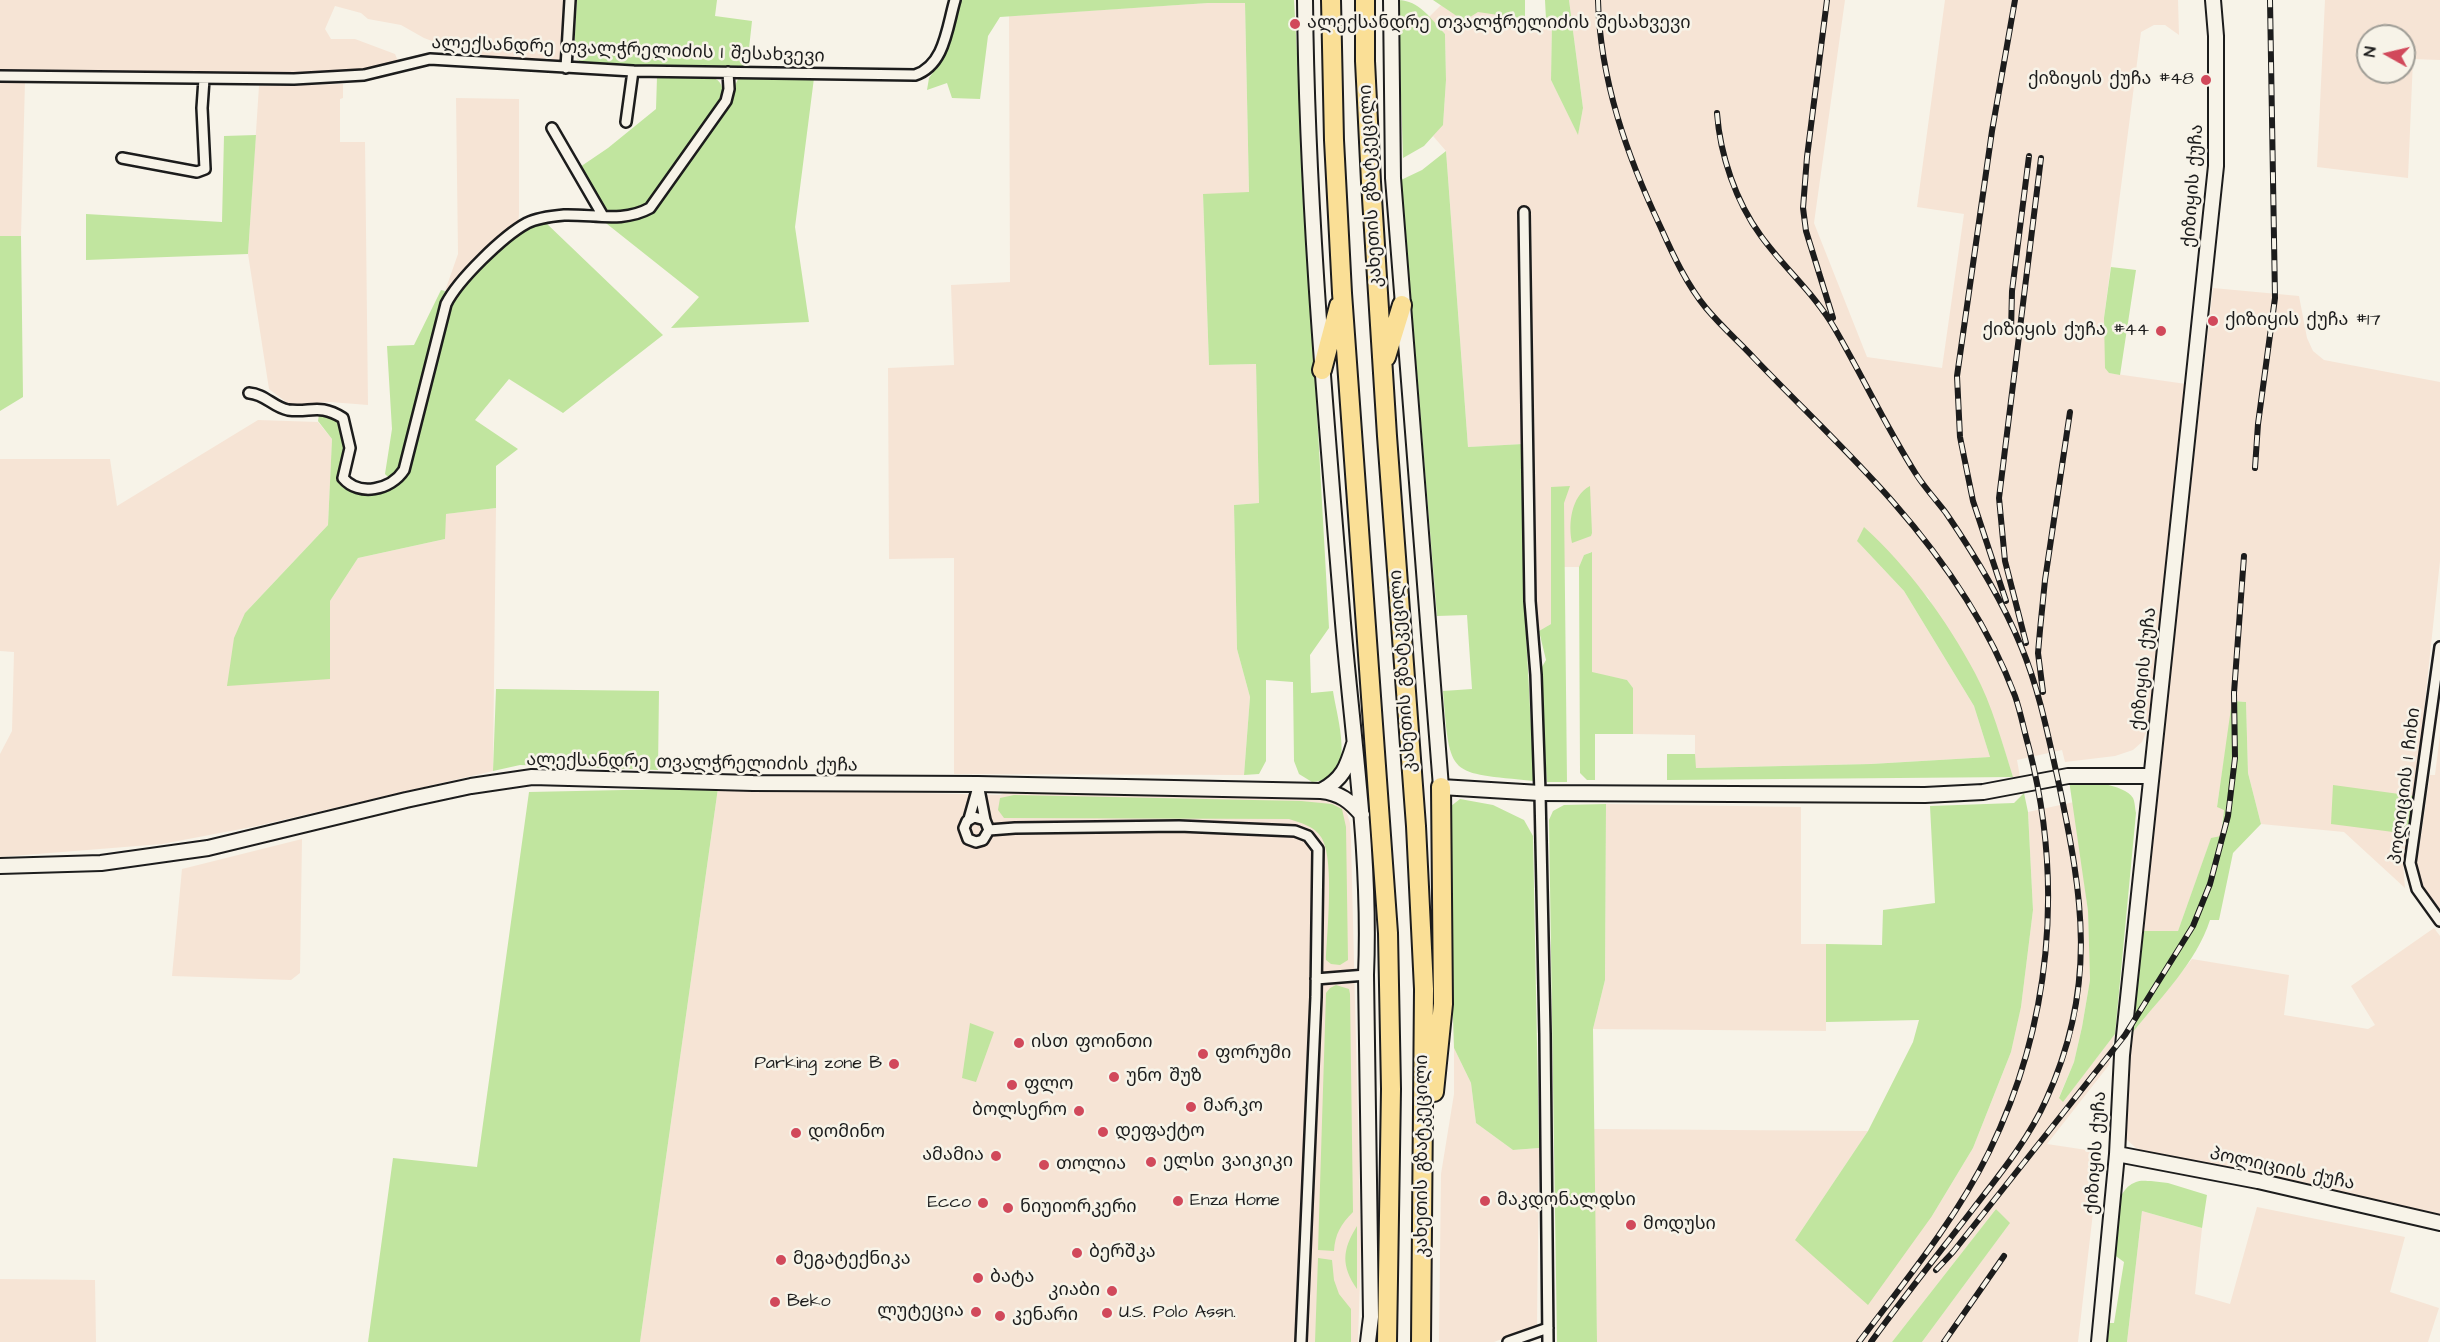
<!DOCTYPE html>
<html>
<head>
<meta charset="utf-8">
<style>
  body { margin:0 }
  #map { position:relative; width:2440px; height:1342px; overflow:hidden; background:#f7f3e8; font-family:"Architects Daughter",sans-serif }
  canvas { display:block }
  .north { position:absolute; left:2356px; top:24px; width:60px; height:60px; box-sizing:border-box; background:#f7f3e8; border:2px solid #9f9d96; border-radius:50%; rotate:278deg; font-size:16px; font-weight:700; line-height:24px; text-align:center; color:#1c1c1c }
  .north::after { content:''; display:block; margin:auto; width:21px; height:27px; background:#d1495b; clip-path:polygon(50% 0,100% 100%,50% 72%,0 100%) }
</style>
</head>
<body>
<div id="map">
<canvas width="2440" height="1342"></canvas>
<div class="north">N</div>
</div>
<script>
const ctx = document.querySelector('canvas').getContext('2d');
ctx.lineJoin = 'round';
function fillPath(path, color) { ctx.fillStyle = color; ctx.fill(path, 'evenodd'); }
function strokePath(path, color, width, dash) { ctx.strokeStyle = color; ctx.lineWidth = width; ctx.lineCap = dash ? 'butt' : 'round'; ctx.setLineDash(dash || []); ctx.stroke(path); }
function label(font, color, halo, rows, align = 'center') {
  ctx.font = font + ' "Architects Daughter","Noto Sans Georgian",sans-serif'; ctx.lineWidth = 5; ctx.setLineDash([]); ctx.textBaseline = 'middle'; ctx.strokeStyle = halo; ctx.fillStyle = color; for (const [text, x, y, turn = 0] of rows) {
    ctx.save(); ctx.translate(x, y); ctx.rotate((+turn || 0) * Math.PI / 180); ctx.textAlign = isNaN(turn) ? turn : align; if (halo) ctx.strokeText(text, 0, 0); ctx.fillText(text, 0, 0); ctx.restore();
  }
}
fillPath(new Path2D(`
  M 0,0 L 564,0 L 561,60 L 480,56 L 456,50 L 424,38 L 401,25 L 368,19 L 361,13 L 335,6 L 325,29 L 331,39 L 355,39 L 395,54 L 398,61 L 368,71 L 203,74 L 0,69 Z
  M 1569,0 L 1845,0 L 1814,223 L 1867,357 L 1942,368 L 1964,214 L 1917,207 L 1945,0 L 2178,0 L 2179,35 L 2165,25 L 2154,25 L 2141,32 L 2104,318 L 2109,373 L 2186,384 L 2148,728 L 2142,742 L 2133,750 L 2115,756 L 2065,762 L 2062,750 L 2017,760 L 2020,777 L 2013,777 L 1998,730 L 1928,597 L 1857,541 L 1904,591 L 1974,706 L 1990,757 L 1871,764 L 1695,768 L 1695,735 L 1633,734 L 1633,688 L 1627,680 L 1592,673 L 1592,556 L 1591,552 L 1584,555 L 1579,567 L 1564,567 L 1564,503 L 1551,488 L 1551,624 L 1539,631 L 1536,622 L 1532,445 L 1523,444 L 1468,447 L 1446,151 L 1433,136 L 1443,124 L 1446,80 L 1445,34 L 1429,17 L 1441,5 L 1464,21 L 1478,11 L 1552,20 L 1551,80 L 1578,134 L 1583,108 Z
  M 2325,0 L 2440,0 L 2440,60 L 2413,59 L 2408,178 L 2317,167 ZM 2368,36 L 2404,36 L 2404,72 L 2368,72 Z
  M 1208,3 L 1245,3 L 1249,193 L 1203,195 L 1209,365 L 1256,364 L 1259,503 L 1234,505 L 1237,649 L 1250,697 L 1244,775 L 954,774 L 954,558 L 889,559 L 888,368 L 954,365 L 951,285 L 1010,282 L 1009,16 Z
  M 25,81 L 21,236 L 0,236 L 0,82 Z
  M 343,84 L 343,98 L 340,99 L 340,142 L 365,142 L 368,405 L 330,402 L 290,405 L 269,389 L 248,254 L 259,86 Z
  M 456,98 L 519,99 L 519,214 L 518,225 L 489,245 L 460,279 L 445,291 L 458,254 Z
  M 2213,288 L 2299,296 L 2307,338 L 2313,351 L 2324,360 L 2440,382 L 2440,561 L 2417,776 L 2403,863 L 2405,888 L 2344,832 L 2261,824 L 2248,773 L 2246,702 L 2233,701 L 2217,806 L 2224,809 L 2220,837 L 2211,839 L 2178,931 L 2140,931 Z
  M 258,420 L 318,422 L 332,439 L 328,525 L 245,613 L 329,679 L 330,601 L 358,558 L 445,539 L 445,514 L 496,508 L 493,771 L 257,826 L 162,844 L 0,857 L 0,754 L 12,731 L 14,652 L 0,651 L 0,459 L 110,459 L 117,506 Z
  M 2440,735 L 2440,909 L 2427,893 L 2419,878 L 2417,863 L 2430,775 L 2435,775 Z
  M 718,788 L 1000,795 L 1010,791 L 1240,795 L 1337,800 L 1345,807 L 1350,823 L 1351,841 L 1361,1246 L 1358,1342 L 640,1342 Z
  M 2074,802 L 2088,911 L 2090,980 L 2082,1027 L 2074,1062 L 2059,1097 L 2063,1101 L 2115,1034 L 2109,1065 L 2047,1144 L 2100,1152 L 2078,1342 L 1922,1342 L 2009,1224 L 1996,1209 L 1892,1342 L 1597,1342 L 1593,1129 L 1868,1131 L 1795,1240 L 1932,1216 L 1973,1148 L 2011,1052 L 2021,1007 L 2033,910 L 2028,812 Z
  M 1606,804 L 1801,807 L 1801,944 L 1826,944 L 1826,1031 L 1593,1029 L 1605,980 Z
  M 302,839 L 300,973 L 291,980 L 172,976 L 182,869 Z
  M 2434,928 L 2440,936 L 2440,1215 L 2147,1152 L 2136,1148 L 2126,1139 L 2122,1128 L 2130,1042 L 2133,1032 L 2192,959 L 2289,975 L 2284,1015 L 2368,1029 L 2375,1025 L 2351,986 Z
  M 1454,1048 L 1471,1083 L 1476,1123 L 1513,1150 L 1539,1148 L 1537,1326 L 1494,1342 L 1439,1342 L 1441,1174 L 1454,1094 Z
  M 2257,1207 L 2405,1237 L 2390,1292 L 2439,1308 L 2428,1342 L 2127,1342 L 2142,1211 L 2202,1228 L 2195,1294 L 2230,1304 Z
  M 0,1279 L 95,1280 L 96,1342 L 0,1342 Z`), '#f6e4d5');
fillPath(new Path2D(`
  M 577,0 L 717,0 L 715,16 L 752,21 L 747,67 L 584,64 L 577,59 L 574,52 Z
  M 960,0 L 1294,0 L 1329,628 L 1310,655 L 1311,693 L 1333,691 C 1336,712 1352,764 1331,778 C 1325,781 1318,781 1312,782 L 1299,774 L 1294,761 L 1293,682 L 1266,680 L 1266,761 L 1259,774 L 1244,775 L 1250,697 L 1237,649 L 1234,505 L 1259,503 L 1256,364 L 1209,365 L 1203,194 L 1249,192 L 1245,3 L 1208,3 L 1000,17 L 988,36 L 980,99 L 952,98 L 947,83 L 927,90 L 929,78 L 942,60 Z
  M 1398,0 C 1419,0 1432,20 1445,34 L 1446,80 L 1443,125 L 1424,146 L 1403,158 Z
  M 1433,0 L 1525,0 L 1525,19 L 1478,12 L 1464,21 Z
  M 1545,0 L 1569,0 L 1583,108 L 1578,135 L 1551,80 L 1552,21 L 1546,20 Z
  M 657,77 L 712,77 C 722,81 723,88 723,98 L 646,205 L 634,212 L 606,213 L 580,167 L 608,148 L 656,109 Z
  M 739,77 L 814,78 L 795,227 L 809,322 L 671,328 L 699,297 L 602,220 L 620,222 L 644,216 L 659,200 L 726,105 Z
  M 256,135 L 248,254 L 86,260 L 86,214 L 222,222 L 224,136 Z
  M 1446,151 L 1468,447 L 1523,444 L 1525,616 L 1534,781 C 1448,772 1450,779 1443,691 L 1472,689 L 1467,615 L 1437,616 L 1401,180 L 1422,170 Z
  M 545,222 L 663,335 L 563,413 L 509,379 L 475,420 L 518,449 L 496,466 L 496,508 L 446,514 L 445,539 L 358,558 L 330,601 L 330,679 L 227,686 L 234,638 L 245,613 L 328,525 L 332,439 L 318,421 L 319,415 C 356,417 346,454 340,478 L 348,489 L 358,493 L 390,489 L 402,480 L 408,469 L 447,311 L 455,294 L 500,250 L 525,229 Z
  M 0,236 L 21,236 L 23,397 L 0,411 Z
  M 2111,267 L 2136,270 L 2120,375 L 2109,373 L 2105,368 L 2104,318 Z
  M 441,290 L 445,291 L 400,468 L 391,480 L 385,474 L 392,429 L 387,346 L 414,345 Z
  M 1570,486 L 1564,503 L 1567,782 L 1547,782 L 1539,672 L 1546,660 L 1539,631 L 1551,624 L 1551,487 Z
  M 1590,486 L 1592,533 L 1591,536 L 1572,543 C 1568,524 1571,496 1590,486 Z
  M 1864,527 C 1909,568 1946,619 1975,673 C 1992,705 2002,742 2013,777 L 1667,780 L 1667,754 L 1695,754 L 1696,768 L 1871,764 L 1990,757 L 1974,706 L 1904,591 L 1857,541 Z
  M 1592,552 L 1592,672 L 1627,680 L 1633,688 L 1633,734 L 1595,734 L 1595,780 L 1587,780 L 1580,773 L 1579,567 L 1584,555 Z
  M 496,689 L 659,691 L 658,770 L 520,765 L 493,771 Z
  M 2232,701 L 2246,702 L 2248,773 L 2261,824 L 2233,853 L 2219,920 L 2210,920 C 2196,963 2161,997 2133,1032 L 2130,1042 L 2140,931 L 2178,931 L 2211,838 L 2221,836 L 2224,810 L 2217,807 Z
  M 2069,780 C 2085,782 2124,783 2133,798 C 2135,802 2135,809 2136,813 L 2115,1034 L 2063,1102 L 2059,1098 L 2074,1062 L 2082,1027 L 2090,980 L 2088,911 Z
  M 2333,785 L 2414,796 L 2408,828 L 2401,833 L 2331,824 Z
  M 718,788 L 640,1342 L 368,1342 L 393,1158 L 477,1167 L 529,792 Z
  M 2024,793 L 2028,812 L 2033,910 L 2021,1007 L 2011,1052 L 1973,1148 L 1932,1216 L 1868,1305 L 1795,1240 L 1868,1131 L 1913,1042 L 1919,1020 L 1826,1022 L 1826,944 L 1882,945 L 1883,910 L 1935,903 L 1930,806 L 2014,803 Z
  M 1014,795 L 1301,801 L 1332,804 L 1342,809 L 1346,827 L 1348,960 L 1340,965 L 1331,964 L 1326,960 C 1327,932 1335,858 1321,837 C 1314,826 1301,823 1289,819 L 1004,818 L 998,810 L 1000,798 Z
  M 1460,799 L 1493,805 L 1524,820 L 1533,836 L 1539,1148 L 1513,1150 L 1476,1123 L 1471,1083 L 1454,1048 L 1446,810 Z
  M 1606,804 L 1605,980 L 1593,1029 L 1597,1342 L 1557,1342 L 1549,820 L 1553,811 L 1564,805 Z
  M 1336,985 L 1349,989 L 1350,994 L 1353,1212 C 1341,1224 1335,1234 1334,1251 L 1318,1250 L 1326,993 L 1330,988 Z
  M 970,1023 L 994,1032 L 976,1082 L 962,1078 Z
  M 2151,1181 L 2168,1183 L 2207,1195 L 2202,1228 L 2142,1211 L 2127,1342 L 2104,1342 L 2106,1323 L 2114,1323 L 2124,1262 L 2113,1254 C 2115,1233 2111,1191 2136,1182 C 2140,1180 2147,1181 2151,1181 Z
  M 1996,1209 L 2010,1223 L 1922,1342 L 1892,1342 Z
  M 1357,1226 L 1357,1289 C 1341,1266 1342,1250 1357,1226 Z
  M 1318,1258 L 1332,1260 L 1334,1280 L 1339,1294 L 1351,1309 L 1351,1342 L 1315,1342 Z`), '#c1e59f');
const street = new Path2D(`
  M 566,68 L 570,0
  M 0,76 L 294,79 L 364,75 L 430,59 L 633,71 L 915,75 C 945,65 947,27 955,0
  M 626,122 L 633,71
  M 552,128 L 603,216
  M 122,158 L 197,172 L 205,169 L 202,108 L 204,79
  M 1524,212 L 1530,601 L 1536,675 L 1540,793 L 1545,1034 L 1548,1342
  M 249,393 C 265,394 273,407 288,410 C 311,413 319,403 343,418 L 350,448 L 343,478 C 359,497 391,490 404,470 L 446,304 C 458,280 503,236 527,223 C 537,218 553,216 564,215 C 594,214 623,223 650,208 L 726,101 L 729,89 L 728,72
  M 2440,647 L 2410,863 L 2417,889 L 2440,921
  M 978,784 L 985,820 L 989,830 L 983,840 L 976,842 L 968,839 L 964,828 L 967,821 L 974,817 L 985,820
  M 969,819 L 978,787
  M 989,830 L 1015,828 L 1179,826 L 1295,831 L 1308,836 L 1318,849 L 1316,997 L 1301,1342
  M 1316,979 L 1366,975
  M 1508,1342 L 1548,1328`);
const secondary = new Path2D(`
  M 1305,0 C 1307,208 1326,416 1343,623 C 1353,741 1371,857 1366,975 L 1371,1317 L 1368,1342
  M 1391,0 L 1393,178 L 1441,787 L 1540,793 L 1925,795 L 1983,792 L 2068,776 L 2151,776
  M 1321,791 C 1343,779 1347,767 1354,744
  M 0,866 L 101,863 L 208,848 L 406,800 L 471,786 L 532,777 L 753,783 L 978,784 L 1321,791 C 1340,793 1350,801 1362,815
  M 2117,1154 L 2258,1181 L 2440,1223
  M 2099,1342 L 2117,1154 L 2122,1055 L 2216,166 L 2216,36 L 2213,0`);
const highway = new Path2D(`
  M 1331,0 L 1334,140 L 1342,293 L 1388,933 L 1391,1089 L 1387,1342
  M 1365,0 L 1365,61 L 1371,182 L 1387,436 L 1416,826 L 1424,989 L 1421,1342
  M 1386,357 L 1402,305
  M 1322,370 L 1339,306
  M 1434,1092 L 1443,1004 L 1441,787`);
strokePath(street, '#1c1c1c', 14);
strokePath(secondary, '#1c1c1c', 18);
strokePath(highway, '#1c1c1c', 22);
strokePath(street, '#f7f3e8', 9);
strokePath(secondary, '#f7f3e8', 14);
strokePath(highway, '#fadf96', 18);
const rail = new Path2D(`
  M 1598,0 C 1600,80 1627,156 1661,228 C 1673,255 1687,285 1706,308 C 1721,326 1738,341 1754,358 C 1800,406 1849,452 1893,502 C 1943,559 1988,624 2015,696 C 2021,713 2024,731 2029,748 C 2064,884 2051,1025 1989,1152 C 1955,1221 1905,1281 1859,1342
  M 1827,0 L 1807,157 L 1803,208 L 1806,231 L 1833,318
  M 1717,113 C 1720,155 1736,202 1761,236 C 1784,268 1815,294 1835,329 C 1863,377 1886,427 1916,474 C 1925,488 1936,500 1946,513 C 1974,554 2002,600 2021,646 C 2039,689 2048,735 2058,780 C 2083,897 2098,986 2046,1100 C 2028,1140 2000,1174 1973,1209 C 1939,1253 1904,1297 1871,1342
  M 2011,332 L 2012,291 L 2029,156
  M 2255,468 L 2258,424 L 2275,298 L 2270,0
  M 2006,601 L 1973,501 L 1960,437 L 1957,376 L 1992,131 L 2015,0
  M 2026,643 L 2005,561 L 1999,498 L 2041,158
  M 2043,692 L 2038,653 L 2040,630 L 2045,580 L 2070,412
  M 1936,1270 L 1953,1252 L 2125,1035 L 2193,926 L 2210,884 L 2228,816 L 2235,758 L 2234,693 L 2244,556
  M 1944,1342 L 2004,1256`);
strokePath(rail, '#1c1c1c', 6);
strokePath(rail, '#f7f3e8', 4, [11]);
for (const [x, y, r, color] of [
  [1295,24,6,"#d1495b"],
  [2206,80,6,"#d1495b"],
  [2213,321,6,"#d1495b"],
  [2161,331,6,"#d1495b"],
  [1019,1043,6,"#d1495b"],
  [1203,1054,6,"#d1495b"],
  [894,1064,6,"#d1495b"],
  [1114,1077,6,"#d1495b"],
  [1012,1085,6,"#d1495b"],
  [1191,1107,6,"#d1495b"],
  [1079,1111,6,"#d1495b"],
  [1103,1132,6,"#d1495b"],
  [796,1133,6,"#d1495b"],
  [996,1156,6,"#d1495b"],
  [1151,1162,6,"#d1495b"],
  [1044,1165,6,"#d1495b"],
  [1178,1201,6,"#d1495b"],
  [1485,1201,6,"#d1495b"],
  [983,1203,6,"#d1495b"],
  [1008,1208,6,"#d1495b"],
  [1631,1225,6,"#d1495b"],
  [1077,1253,6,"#d1495b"],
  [781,1260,6,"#d1495b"],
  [978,1278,6,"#d1495b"],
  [1112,1291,6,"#d1495b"],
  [775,1302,6,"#d1495b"],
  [976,1312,6,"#d1495b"],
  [1107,1313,6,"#d1495b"],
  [1000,1316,6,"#d1495b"]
]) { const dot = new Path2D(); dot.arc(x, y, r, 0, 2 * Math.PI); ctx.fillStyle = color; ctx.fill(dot); strokePath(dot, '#f7f3e8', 2); }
label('18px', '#1c1c1c', '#f7f3e8', [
  ["ალექსანდრე თვალჭრელიძის შესახვევი",1307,24],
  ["ქიზიყის ქუჩა #48",2194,80,"right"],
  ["ქიზიყის ქუჩა #17",2225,321],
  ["ქიზიყის ქუჩა #44",2149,331,"right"],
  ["ისთ ფოინთი",1031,1043],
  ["ფორუმი",1215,1054],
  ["Parking zone B",882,1064,"right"],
  ["უნო შუზ",1126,1077],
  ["ფლო",1024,1085],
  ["მარკო",1203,1107],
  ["ბოლსერო",1067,1111,"right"],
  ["დეფაქტო",1115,1132],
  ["დომინო",808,1133],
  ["ამამია",984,1156,"right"],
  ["ელსი ვაიკიკი",1163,1162],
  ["თოლია",1056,1165],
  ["Enza Home",1190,1201],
  ["მაკდონალდსი",1497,1201],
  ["Ecco",971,1203,"right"],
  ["ნიუიორკერი",1020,1208],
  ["მოდუსი",1643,1225],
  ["ბერშკა",1089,1253],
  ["მეგატექნიკა",793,1260],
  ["ბატა",990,1278],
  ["კიაბი",1100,1291,"right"],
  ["Beko",787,1302],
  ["ლუტეცია",964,1312,"right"],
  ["U.S. Polo Assn.",1119,1313],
  ["კენარი",1012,1316]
], 'left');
label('18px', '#1c1c1c', '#f7f3e8', [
  ["ალექსანდრე თვალჭრელიძის I შესახვევი",628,51,2],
  ["კახეთის გზატკეცილი",1372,186,-93],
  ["ქიზიყის ქუჩა",2194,186,-86],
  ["ქიზიყის ქუჩა",2145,669,-84],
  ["კახეთის გზატკეცილი",1404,671,-94],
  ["ალექსანდრე თვალჭრელიძის ქუჩა",692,764,1],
  ["პოლიციის I ჩიხი",2406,786,-83],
  ["ქიზიყის ქუჩა",2097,1153,-86],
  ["კახეთის გზატკეცილი",1423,1156,-90],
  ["პოლიციის ქუჩა",2282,1170,12]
]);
</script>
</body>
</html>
